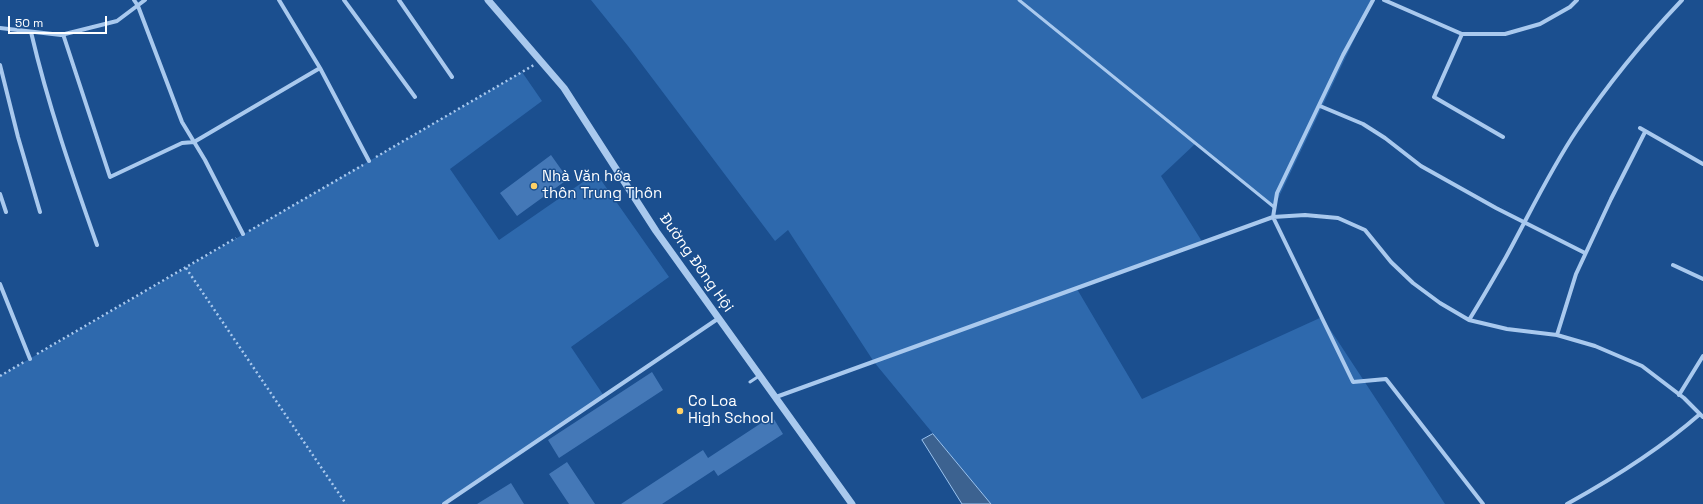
<!DOCTYPE html>
<html>
<head>
<meta charset="utf-8">
<style>
  body { margin:0 }
  #map { position:relative; width:1703px; height:504px; overflow:hidden; background:#1b4f8f; font-family:"Space Grotesk",sans-serif }
  canvas { display:block }
  .scale { position:absolute; left:8px; top:16px; width:99px; height:18px; box-sizing:border-box; border:2px solid #fff; border-top:0; padding-left:5px; font-size:12px; line-height:14px; white-space:nowrap; color:#fff; -webkit-text-stroke:3px #1b4f8f; paint-order:stroke }
</style>
</head>
<body>
<div id="map">
<canvas width="1703" height="504"></canvas>
<div class="scale">50 m</div>
</div>
<script>
const ctx = document.querySelector('canvas').getContext('2d');
ctx.lineJoin = 'round';
function fillPath(path, color) { ctx.fillStyle = color; ctx.fill(path, 'evenodd'); }
function strokePath(path, color, width, dash) { ctx.strokeStyle = color; ctx.lineWidth = width; ctx.lineCap = dash ? 'butt' : 'round'; ctx.setLineDash(dash || []); ctx.stroke(path); }
function label(font, color, halo, rows, align = 'center') {
  ctx.font = font + ' "Space Grotesk",sans-serif'; ctx.lineWidth = 3; ctx.setLineDash([]); ctx.textBaseline = 'middle'; ctx.strokeStyle = halo; ctx.fillStyle = color; for (const [text, x, y, turn = 0] of rows) {
    ctx.save(); ctx.translate(x, y); ctx.rotate((+turn || 0) * Math.PI / 180); ctx.textAlign = isNaN(turn) ? turn : align; if (halo) ctx.strokeText(text, 0, 0); ctx.fillText(text, 0, 0); ctx.restore();
  }
}
fillPath(new Path2D(`
  M 591,0 L 1373,0 L 1274,207 L 1195,144 L 1161,176 L 1203,243 L 1077,289 L 1142,399 L 1322,317 L 1445,504 L 991,504 L 874,362 L 788,230 L 775,241 L 628,46 Z
  M 522,72 L 542,101 L 450,169 L 499,240 L 596,173 L 669,277 L 571,347 L 604,396 L 441,504 L 0,504 L 0,376 Z`), '#2e69ad');
const water = new Path2D(`
  M 933,434 L 991,504 L 962,504 L 922,440 Z`);
fillPath(water, '#3c6290');
strokePath(water, '#9cc4f0', 1);
fillPath(new Path2D(`
  M 551,155 L 568,179 L 517,216 L 500,193 Z
  M 652,372 L 663,390 L 559,458 L 548,440 Z
  M 772,416 L 783,434 L 718,476 L 714,470 L 662,504 L 621,504 L 703,450 L 708,458 Z
  M 567,462 L 595,504 L 569,504 L 549,474 Z
  M 511,483 L 524,504 L 477,504 Z`), '#4478b7');
strokePath(new Path2D(`
  M 376,157 L 534,65
  M 249,231 L 363,165
  M 186,268 L 346,504
  M 37,354 L 236,238
  M 0,376 L 24,362`), '#a9c9ee', 2.5, [2, 3]);
strokePath(new Path2D(`
  M 1019,0 L 1274,207
  M 750,382 L 759,376`), '#a9c9ee', 3);
strokePath(new Path2D(`
  M 134,0 L 138,6 L 182,122 L 205,160 L 243,234
  M 279,0 L 320,68 L 369,161
  M 344,0 L 415,97
  M 399,0 L 452,77
  M 1373,0 L 1343,55 L 1277,193 L 1273,217 L 1353,382 L 1386,379 L 1483,504
  M 1384,0 L 1462,34 L 1505,34 L 1540,24 L 1570,7 L 1577,0
  M 0,28 L 61,35 L 117,21 L 145,0
  M 31,32 C 48,105 72,174 97,245
  M 63,34 L 110,177 L 182,143 L 194,142 L 320,68
  M 1462,34 L 1434,97 L 1503,137
  M 0,65 L 18,137 L 40,212
  M 1320,106 L 1363,124 L 1385,138 L 1421,166 L 1496,208 L 1585,253
  M 1640,128 L 1703,164
  M 0,194 L 6,212
  M 1673,265 L 1703,279
  M 0,284 L 30,359
  M 1469,320 C 1482,299 1494,278 1506,257 C 1529,215 1550,170 1577,130 C 1608,84 1644,40 1682,0
  M 1557,335 L 1576,274 L 1611,199 L 1645,132
  M 1679,395 L 1703,356
  M 776,397 L 1273,217 L 1305,215 L 1338,218 L 1365,230 L 1391,262 L 1413,283 L 1440,303 L 1469,320 L 1507,329 L 1557,335 L 1595,346 L 1642,366 L 1684,398 L 1703,417
  M 444,504 L 719,318
  M 1567,504 C 1614,478 1660,449 1700,414`), '#a9c9ee', 4);
strokePath(new Path2D(`
  M 488,0 L 564,88 L 656,231 L 852,504`), '#a9c9ee', 7);
for (const [x, y, r, color] of [
  [534,186,4,"#ffd166"],
  [680,411,4,"#ffd166"]
]) { const dot = new Path2D(); dot.arc(x, y, r, 0, 2 * Math.PI); ctx.fillStyle = color; ctx.fill(dot); strokePath(dot, '#1b4f8f', 1.5); }
label('15px', '#fff', '#1b4f8f', [
  ["Nhà Văn hóa",542,177],
  ["thôn Trung Thôn",542,194],
  ["Co Loa",688,402],
  ["High School",688,419]
], 'left');
label('15px', '#fff', '#1b4f8f', [
  ["Đường Đông Hội",696,263,55]
]);
</script>
</body>
</html>
